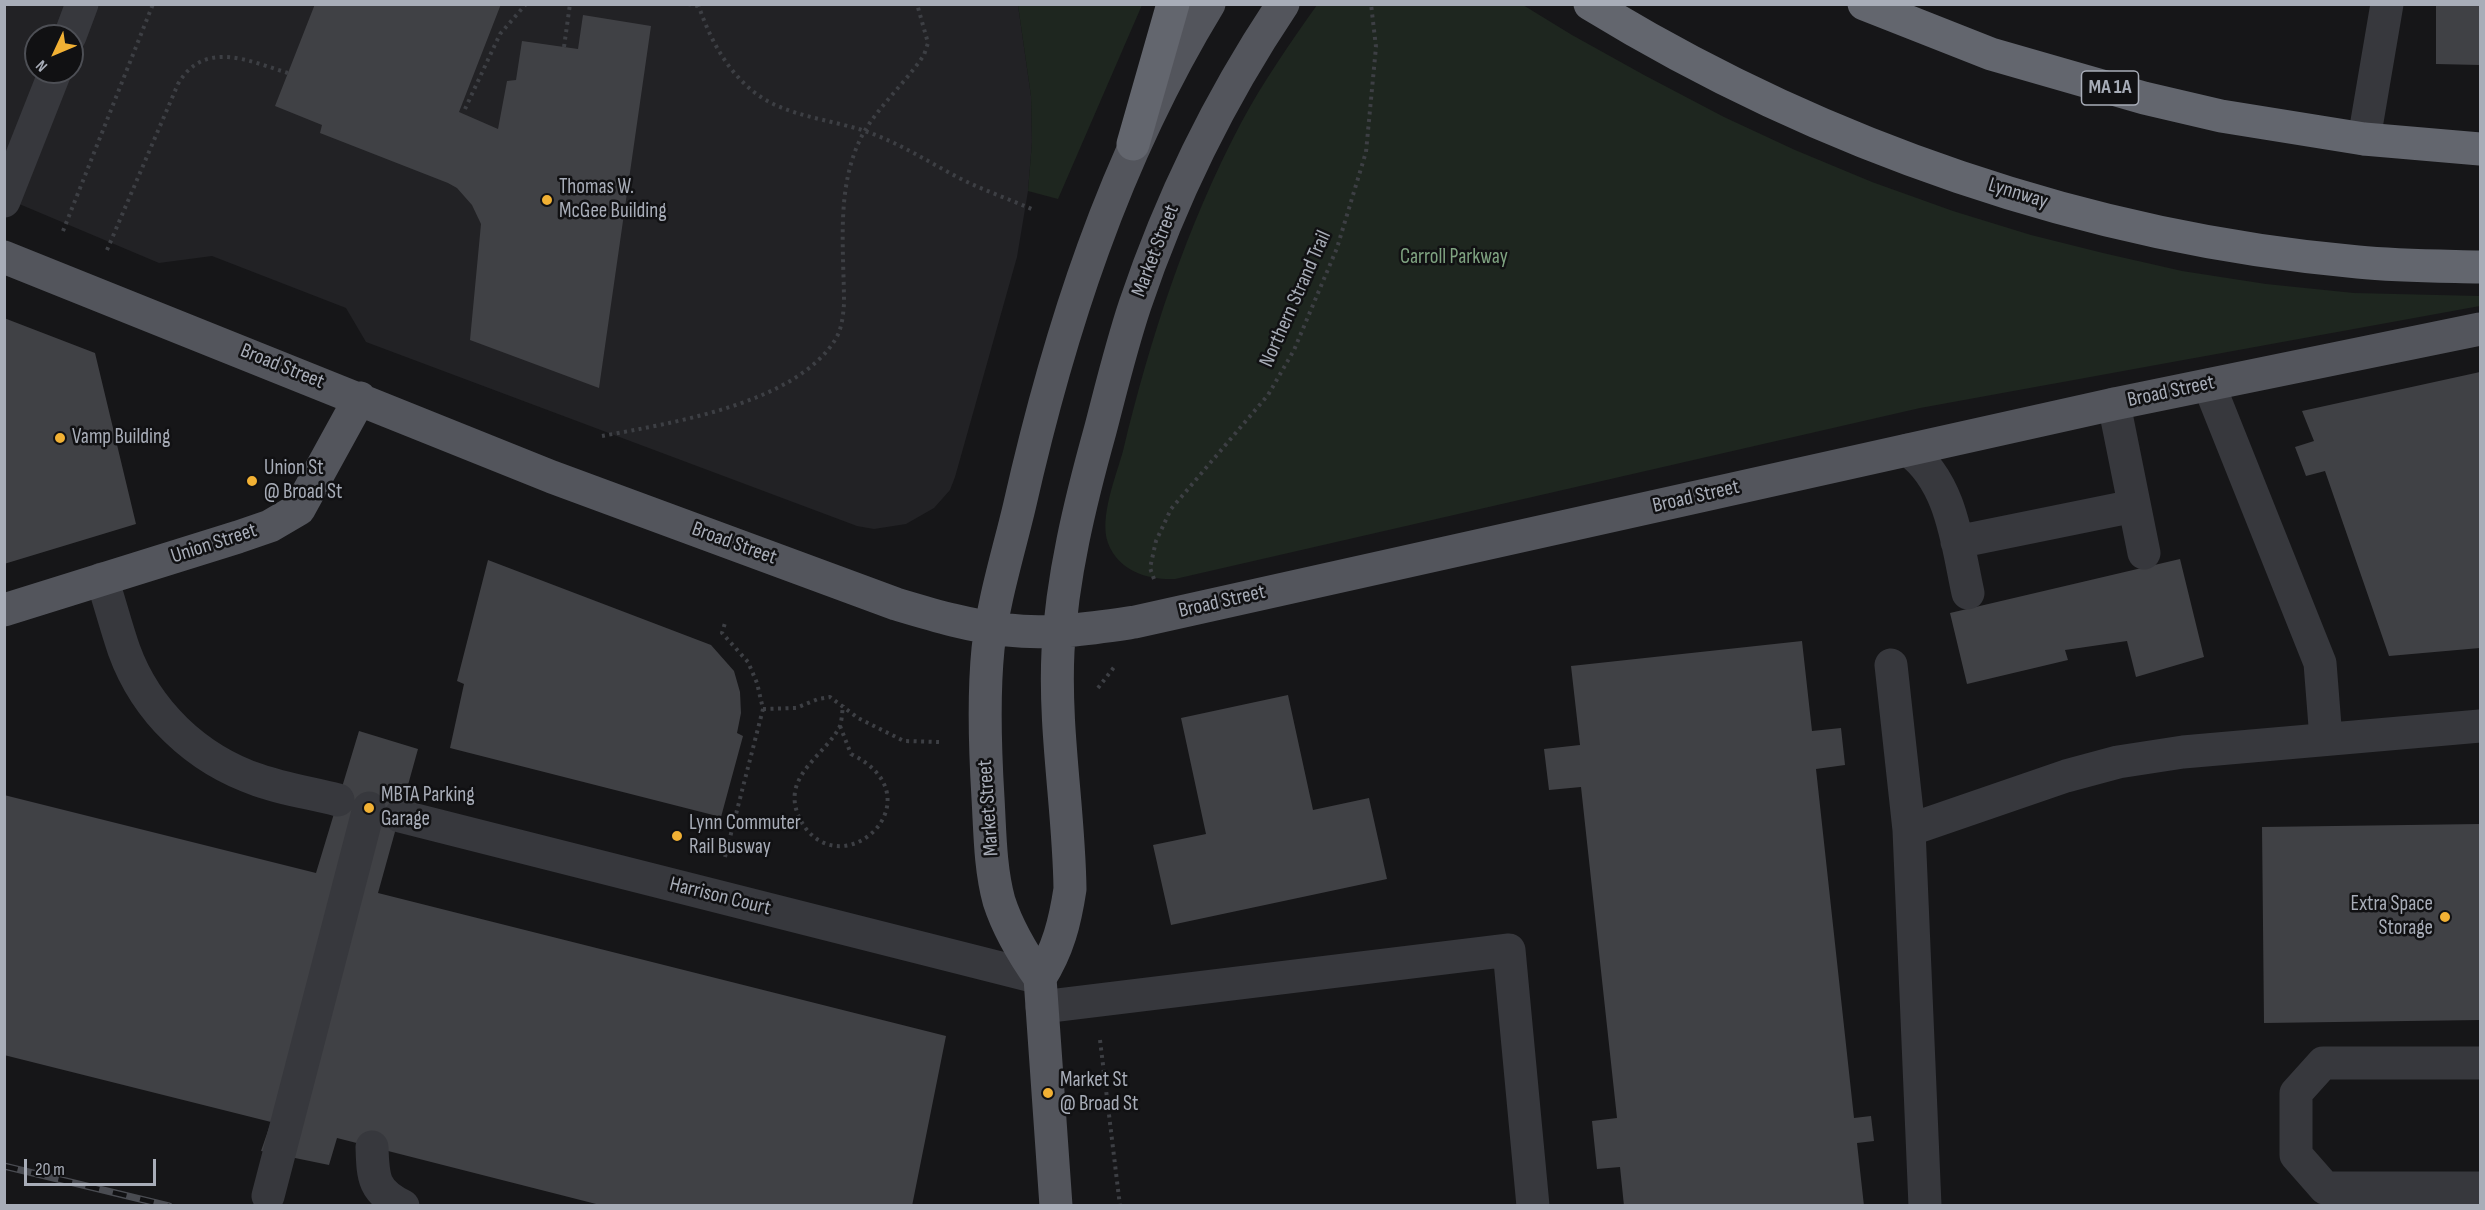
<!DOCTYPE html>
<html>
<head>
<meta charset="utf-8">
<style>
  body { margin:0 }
  #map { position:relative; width:2485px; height:1210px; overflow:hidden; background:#161618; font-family:"Sofia Sans Condensed",sans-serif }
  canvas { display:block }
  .frame { position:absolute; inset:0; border:6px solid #a8adb8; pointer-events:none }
  .north { position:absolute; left:24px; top:24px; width:60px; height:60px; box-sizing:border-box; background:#111113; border:2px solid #4d4f55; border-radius:50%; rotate:226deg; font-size:16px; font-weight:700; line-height:24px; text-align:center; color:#a8adb8 }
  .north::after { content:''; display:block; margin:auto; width:21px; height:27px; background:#f2b134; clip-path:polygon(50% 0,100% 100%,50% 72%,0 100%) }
  .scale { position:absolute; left:24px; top:1159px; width:132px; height:27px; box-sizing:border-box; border:3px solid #a8adb8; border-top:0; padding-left:8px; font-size:18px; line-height:21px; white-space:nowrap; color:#a8adb8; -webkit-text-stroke:4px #111113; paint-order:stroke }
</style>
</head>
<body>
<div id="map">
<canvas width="2485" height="1210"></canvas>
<div class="frame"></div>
<div class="north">N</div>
<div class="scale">20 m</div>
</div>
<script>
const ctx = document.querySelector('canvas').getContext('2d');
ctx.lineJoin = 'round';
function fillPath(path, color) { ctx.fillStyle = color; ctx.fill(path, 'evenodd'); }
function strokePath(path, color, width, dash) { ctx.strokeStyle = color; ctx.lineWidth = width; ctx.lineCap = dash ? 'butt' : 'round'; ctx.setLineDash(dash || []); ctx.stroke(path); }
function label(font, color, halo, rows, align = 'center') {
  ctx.font = font + ' "Sofia Sans Condensed",sans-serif'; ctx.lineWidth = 5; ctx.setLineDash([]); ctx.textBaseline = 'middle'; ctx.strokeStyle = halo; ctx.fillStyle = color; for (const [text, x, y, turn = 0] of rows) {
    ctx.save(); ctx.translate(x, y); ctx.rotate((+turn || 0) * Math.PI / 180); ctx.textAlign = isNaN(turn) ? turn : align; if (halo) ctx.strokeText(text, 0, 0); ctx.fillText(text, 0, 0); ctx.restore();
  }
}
fillPath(new Path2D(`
  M 4,5 L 1018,5 L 1031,96 L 1032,142 L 1028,191 L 1017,257 L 955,477 L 950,490 L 934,508 L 906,524 L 874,529 L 857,526 L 366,342 L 346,308 L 212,256 L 159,263 L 5,198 ZM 36,36 L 72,36 L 72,72 L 36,72 Z`), '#222225');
fillPath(new Path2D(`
  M 1018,5 L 1142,5 L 1058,199 L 1028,191 L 1032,142 L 1031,96 Z
  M 1317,5 L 1523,5 L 1572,35 L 1644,75 L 1724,117 L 1795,150 L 1872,182 L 1953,211 L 2031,235 L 2103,253 L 2182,271 L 2266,284 L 2354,293 L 2480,296 L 2480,306 L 1920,408 L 1175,579 C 1149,580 1119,572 1108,543 C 1099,518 1116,476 1123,451 C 1150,338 1187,225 1241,123 C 1263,82 1290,43 1317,5 Z`), '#1e261f');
fillPath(new Path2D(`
  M 315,4 L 501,4 L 459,112 L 498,129 L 507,81 L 516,80 L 522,41 L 578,49 L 583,15 L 651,26 L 599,388 L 470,340 L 481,224 L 472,205 L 457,188 L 448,183 L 320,133 L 322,125 L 275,106 Z
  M 2436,4 L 2480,4 L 2480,65 L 2436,64 Z
  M 4,318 L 95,353 L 136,524 L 4,564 Z
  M 2480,372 L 2480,648 L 2389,656 L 2325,471 L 2306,476 L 2295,447 L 2314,441 L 2302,411 Z
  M 2180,559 L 2204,657 L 2136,677 L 2127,641 L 2065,650 L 2068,660 L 1967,684 L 1950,613 Z
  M 488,560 L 711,645 L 734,671 L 740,692 L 741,713 L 737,733 L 743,736 L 721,817 L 450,748 L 464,684 L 457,681 Z
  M 1802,641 L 1812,731 L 1841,728 L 1845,765 L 1816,769 L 1854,1118 L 1871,1116 L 1874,1141 L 1857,1143 L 1864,1206 L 1624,1206 L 1620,1167 L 1597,1169 L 1592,1121 L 1617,1118 L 1581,787 L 1549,790 L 1544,749 L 1580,745 L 1571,666 Z
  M 1288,695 L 1313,810 L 1369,798 L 1387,879 L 1171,925 L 1153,845 L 1206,834 L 1181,718 Z
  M 359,731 L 418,749 L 378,893 L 946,1036 L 912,1206 L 604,1206 L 337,1138 L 329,1165 L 261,1151 L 271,1122 L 4,1055 L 4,795 L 316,873 Z
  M 2480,824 L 2480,1020 L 2264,1023 L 2262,827 Z`), '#404145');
strokePath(new Path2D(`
  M 688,4 L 698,6
  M 698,4 C 709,37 726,70 754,92 C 784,116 829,119 865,131 C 900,143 930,163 963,180 C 986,191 1011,200 1034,210
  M 564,47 L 570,4
  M 465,109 L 500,34 L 526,4
  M 63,231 L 153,4
  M 107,250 L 178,84 C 204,39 249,61 288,73
  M 602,436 C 671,423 795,404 835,340 C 842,329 843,316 844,304 C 844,247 835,184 864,132 C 880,105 906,82 924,55 L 928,43 L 917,4
  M 1154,579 L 1150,568 L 1156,541 L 1171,509 L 1268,395 L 1294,350 L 1337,248 L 1366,152 L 1376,47 L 1371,4
  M 1098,688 L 1115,666
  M 763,709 L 796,708 L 818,699 L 830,697 L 858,718 L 904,741 L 939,742
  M 840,726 L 851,754 C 939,797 846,886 804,826 C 798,817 793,805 795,792 C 799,767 827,750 839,728 C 842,722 842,713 843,705
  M 725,857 L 763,709 L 757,683 L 748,662 L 722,633 L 725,623
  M 1100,1040 L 1120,1206`), '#3d3f44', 4, [3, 4.5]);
strokePath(new Path2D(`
  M 70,36 L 82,4
  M 2364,139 L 2387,4
  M 4,201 L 55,72
  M 2209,385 L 2320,663 L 2326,739
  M 2114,404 L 2144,553
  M 1908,450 C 1952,482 1957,543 1968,593
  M 1957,542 L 2134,506
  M 102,579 C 110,603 116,627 124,650 C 146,711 196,759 258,780 C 283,789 311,793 338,800
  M 1891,665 L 1909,830 L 1925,1206
  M 400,816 L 1040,978
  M 1909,830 L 2066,776 L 2118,762 L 2183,752 L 2480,726
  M 1042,1007 L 1509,950 L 1533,1206
  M 2480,1063 L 2323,1063 L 2296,1093 L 2296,1155 L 2325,1188 L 2480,1188
  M 372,1147 C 373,1178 373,1191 403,1206
  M 268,1196 L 369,808`), '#37383d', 33);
strokePath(new Path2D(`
  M 4,257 L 552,477 L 896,604 C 933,615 969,626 1008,630 C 1050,635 1094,628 1135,622 L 2114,404 L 2480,329
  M 4,610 L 238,537 L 270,526 L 299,509 L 360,398
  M 1040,978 C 1058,950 1065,922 1070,889 C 1069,810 1054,731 1058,651 C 1062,577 1080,503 1100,431 C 1111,389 1121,347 1135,305 C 1171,198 1220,98 1283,4
  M 1056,1206 L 1040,978 C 1023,954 1008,929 999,901 C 990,868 990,832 988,798 C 985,749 983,699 988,649 C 993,602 1008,554 1019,508 C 1059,331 1114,160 1209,4`), '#53555c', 33);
strokePath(new Path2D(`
  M 1590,4 C 1820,145 2088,238 2358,262 C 2398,266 2440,266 2480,267
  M 1864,4 L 1991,54 L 2144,98 L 2221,116 L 2364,139 L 2480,149
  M 1133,144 L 1173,4`), '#63666e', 33);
const rail = new Path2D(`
  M 4,1166 L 169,1206`);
strokePath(rail, '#4a4c52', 7);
strokePath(rail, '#111113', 4.5, [14]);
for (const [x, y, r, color] of [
  [547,200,6,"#f2b134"],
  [60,438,6,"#f2b134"],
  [252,481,6,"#f2b134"],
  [369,808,6,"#f2b134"],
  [677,836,6,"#f2b134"],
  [2445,917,6,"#f2b134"],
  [1048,1093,6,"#f2b134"]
]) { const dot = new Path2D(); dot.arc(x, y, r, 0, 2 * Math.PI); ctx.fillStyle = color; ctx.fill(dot); strokePath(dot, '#111113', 2); }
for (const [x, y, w] of [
  [2110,88,57]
]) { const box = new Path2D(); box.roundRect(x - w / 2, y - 17, w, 34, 4.5); ctx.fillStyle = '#111113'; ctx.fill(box); strokePath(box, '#a8adb8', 1.5); }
label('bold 20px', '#a8adb8', null, [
  ["MA 1A",2110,88]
]);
label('21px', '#a8adb8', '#111113', [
  ["Thomas W.",559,188],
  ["McGee Building",559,212],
  ["Vamp Building",72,438],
  ["Union St",264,469],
  ["@ Broad St",264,493],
  ["MBTA Parking",381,796],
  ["Garage",381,820],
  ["Lynn Commuter",689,824],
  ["Rail Busway",689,848],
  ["Extra Space",2433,905,"right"],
  ["Storage",2433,929,"right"],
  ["Market St",1060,1081],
  ["@ Broad St",1060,1105]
], 'left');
label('21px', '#a8adb8', '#111113', [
  ["Lynnway",2018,194,17],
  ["Market Street",1156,251,-69],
  ["Northern Strand Trail",1296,299,-66],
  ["Broad Street",282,367,22],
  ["Broad Street",2171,392,-12],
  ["Broad Street",1696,497,-13],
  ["Union Street",214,544,-18],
  ["Broad Street",734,544,20],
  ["Broad Street",1222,602,-13],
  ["Market Street",989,808,-94],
  ["Harrison Court",720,897,14]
]);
label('21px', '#7fa381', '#111113', [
  ["Carroll Parkway",1454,258]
]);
</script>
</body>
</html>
